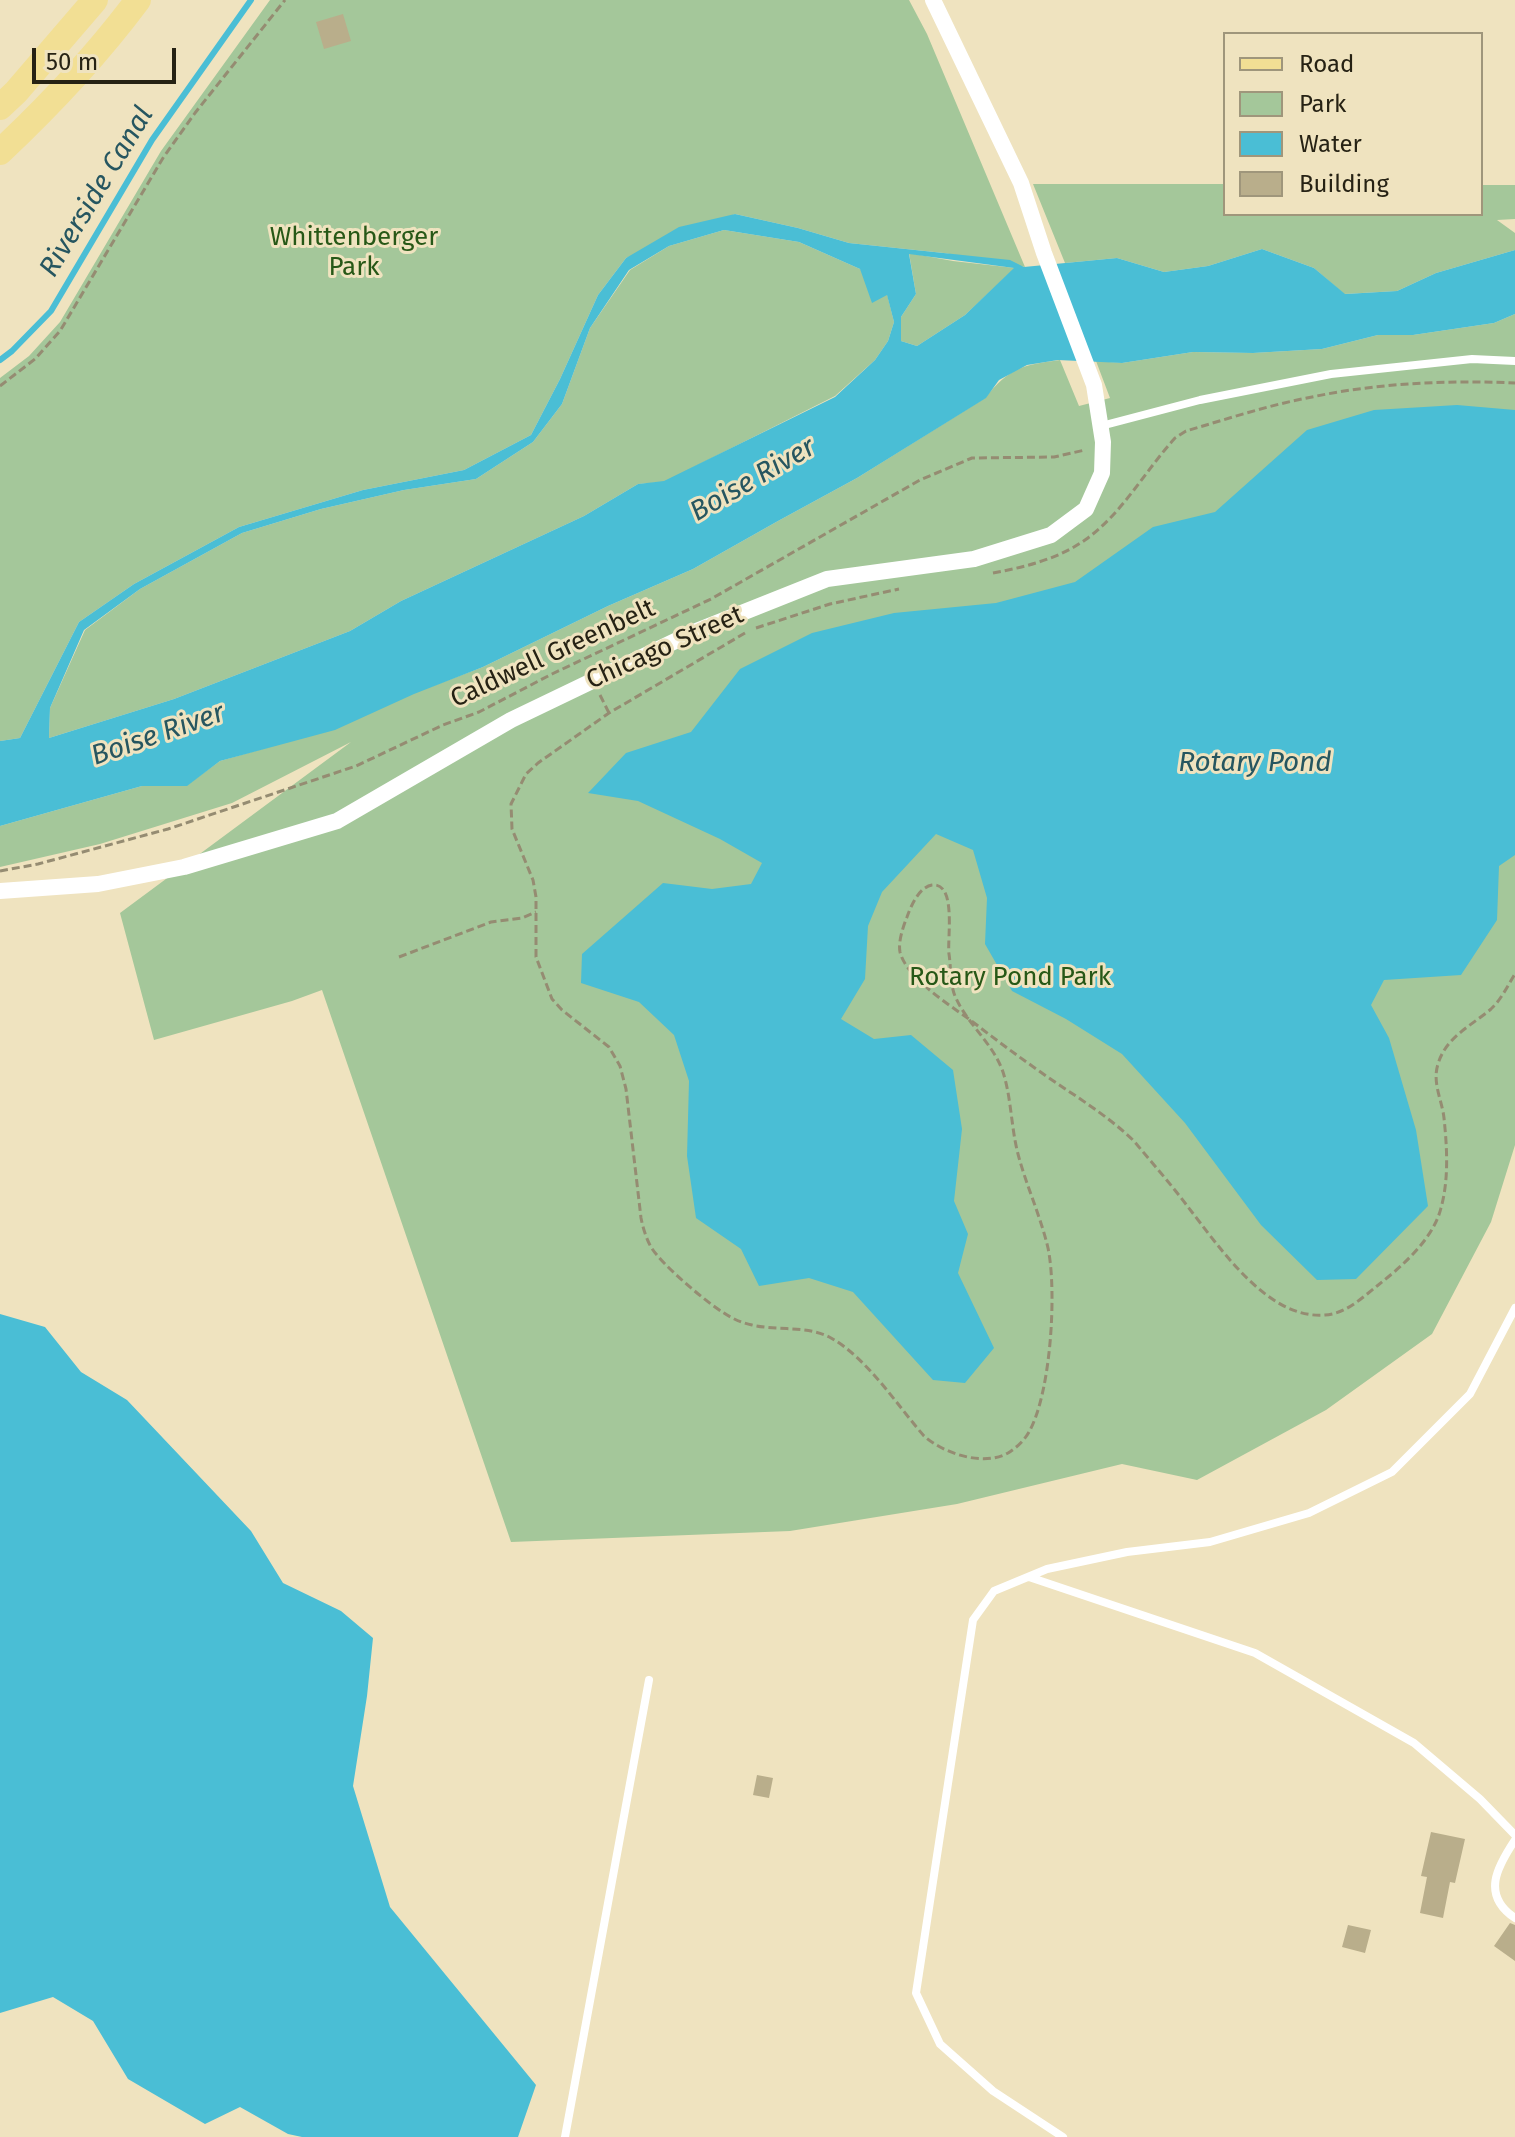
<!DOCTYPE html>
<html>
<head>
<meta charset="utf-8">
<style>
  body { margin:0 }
  #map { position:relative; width:1515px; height:2137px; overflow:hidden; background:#efe3bf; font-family:"Fira Sans",sans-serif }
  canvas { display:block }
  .legend { position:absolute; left:1223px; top:32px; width:260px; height:184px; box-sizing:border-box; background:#efe3bf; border:2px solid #9f967b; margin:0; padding:10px 14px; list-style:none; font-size:24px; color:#262214 }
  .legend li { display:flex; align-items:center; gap:16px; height:40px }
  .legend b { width:40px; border:2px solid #9f967b }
  .scale { position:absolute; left:32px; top:48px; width:144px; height:36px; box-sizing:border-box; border:4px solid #262214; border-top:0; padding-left:10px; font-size:24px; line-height:28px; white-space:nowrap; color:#262214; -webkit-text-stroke:6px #efe3bf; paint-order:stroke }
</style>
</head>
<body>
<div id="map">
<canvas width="1515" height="2137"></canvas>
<ul class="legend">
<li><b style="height:10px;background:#f2df94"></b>Road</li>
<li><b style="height:22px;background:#a4c79a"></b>Park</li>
<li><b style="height:22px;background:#4abed5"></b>Water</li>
<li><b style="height:22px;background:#b9ae8b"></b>Building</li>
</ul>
<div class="scale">50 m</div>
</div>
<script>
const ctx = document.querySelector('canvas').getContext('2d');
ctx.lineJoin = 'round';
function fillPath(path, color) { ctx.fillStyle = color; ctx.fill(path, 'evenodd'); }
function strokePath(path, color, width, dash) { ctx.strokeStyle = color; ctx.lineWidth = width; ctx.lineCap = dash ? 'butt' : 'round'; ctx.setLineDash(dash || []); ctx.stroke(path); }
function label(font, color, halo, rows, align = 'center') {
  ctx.font = font + ' "Fira Sans",sans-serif'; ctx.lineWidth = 6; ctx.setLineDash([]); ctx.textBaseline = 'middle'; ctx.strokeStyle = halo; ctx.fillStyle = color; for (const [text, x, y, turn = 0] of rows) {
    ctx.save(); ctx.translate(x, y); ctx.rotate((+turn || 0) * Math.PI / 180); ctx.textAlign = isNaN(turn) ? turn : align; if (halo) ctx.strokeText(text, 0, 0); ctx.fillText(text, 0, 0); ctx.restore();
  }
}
fillPath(new Path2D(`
  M 270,0 L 909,0 L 927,34 L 1025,267 L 944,253 L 849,243 L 798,228 L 735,214 L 626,258 L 598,295 L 560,379 L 531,435 L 464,470 L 363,490 L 239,527 L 134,584 L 79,622 L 20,738 L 0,741 L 0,378 L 29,356 L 60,322 L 161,151 Z
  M 1033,184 L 1225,184 L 1225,214 L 1481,214 L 1481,185 L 1515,185 L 1515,219 L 1497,220 L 1515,233 L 1515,250 L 1436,273 L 1397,291 L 1344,294 L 1314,268 L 1262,249 L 1208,266 L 1164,272 L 1117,258 L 1065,263 Z
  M 724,230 L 799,242 L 860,269 L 887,294 L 894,322 L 888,341 L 875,360 L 835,396 L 664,482 L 638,484 L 584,516 L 401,601 L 350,631 L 174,699 L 49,738 L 50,708 L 85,630 L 140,589 L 242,533 L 321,509 L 404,490 L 476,479 L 533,442 L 562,404 L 590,328 L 630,270 L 669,246 Z
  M 909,253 L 953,261 L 1015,268 L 965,315 L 917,346 L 901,341 L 901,317 L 916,294 Z
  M 1515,314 L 1515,1145 L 1491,1222 L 1432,1334 L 1326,1410 L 1197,1480 L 1122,1464 L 957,1504 L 790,1531 L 511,1542 L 322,990 L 292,1001 L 154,1040 L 120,913 L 351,742 L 232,803 L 100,844 L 0,867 L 0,826 L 142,786 L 187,785 L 220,761 L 276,745 L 483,667 L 608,606 L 693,569 L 778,521 L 857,478 L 985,398 C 1010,367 1023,365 1060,360 L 1079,406 L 1110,398 L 1096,361 L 1122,363 L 1193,352 L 1253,353 L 1322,349 L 1378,335 L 1413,335 L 1494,323 Z`), '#a4c79a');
fillPath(new Path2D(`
  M 735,214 L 798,228 L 849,243 L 1010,260 L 1024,267 L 1117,258 L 1164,272 L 1208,266 L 1262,249 L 1314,268 L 1345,294 L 1397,291 L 1436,273 L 1515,250 L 1515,314 L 1494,323 L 1413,335 L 1378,335 L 1322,349 L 1253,353 L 1193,352 L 1122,363 L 1058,360 L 1027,365 L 999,380 L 986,398 L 857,478 L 778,521 L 693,569 L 608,606 L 483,667 L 414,694 L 335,730 L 220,761 L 187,786 L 142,786 L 0,826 L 0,741 L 20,738 L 79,622 L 134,584 L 239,527 L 363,490 L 464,470 L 531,435 L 560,379 L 598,295 L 626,258 L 679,227 ZM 724,230 L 799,242 L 860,269 L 872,303 L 887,295 L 894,322 L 888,341 L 875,360 L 835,397 L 664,481 L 638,484 L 584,516 L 401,601 L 350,631 L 174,699 L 49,738 L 50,708 L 84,630 L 140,589 L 242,533 L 321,509 L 404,490 L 476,479 L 533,442 L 562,404 L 590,328 L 629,270 L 669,246 ZM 909,254 L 1014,268 L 965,315 L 917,346 L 901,341 L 901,317 L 916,294 Z
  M 1457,405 L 1515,410 L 1515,855 L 1499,866 L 1497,920 L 1461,975 L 1384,980 L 1371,1005 L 1389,1038 L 1416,1130 L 1428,1206 L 1356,1279 L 1317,1280 L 1261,1225 L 1185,1123 L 1122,1054 L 1066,1019 L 1012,991 L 985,944 L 987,898 L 973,850 L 936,834 L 882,892 L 868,926 L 865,979 L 841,1019 L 874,1039 L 911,1035 L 953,1070 L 962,1129 L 954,1201 L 968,1234 L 958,1273 L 994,1348 L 965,1383 L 933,1380 L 853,1292 L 809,1278 L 759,1286 L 741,1249 L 696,1218 L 687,1156 L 689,1081 L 674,1035 L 639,1002 L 581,983 L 582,954 L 663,883 L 712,889 L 751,884 L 762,863 L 720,839 L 638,801 L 588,793 L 626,753 L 691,732 L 740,669 L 812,633 L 894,613 L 996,603 L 1075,582 L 1153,527 L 1215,512 L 1307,430 L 1374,410 Z
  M 0,1314 L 45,1327 L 81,1372 L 127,1400 L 251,1531 L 283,1583 L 341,1611 L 373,1638 L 367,1696 L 353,1786 L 390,1907 L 536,2085 L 518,2137 L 302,2137 L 288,2134 L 240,2107 L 205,2124 L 128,2079 L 93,2021 L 53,1997 L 0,2013 Z`), '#4abed5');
strokePath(new Path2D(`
  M 0,360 L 12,351 L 51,311 L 152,140 L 251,0`), '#4abed5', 6);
fillPath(new Path2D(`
  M 343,14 L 351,41 L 324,49 L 316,22 Z
  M 757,1775 L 773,1778 L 769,1798 L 753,1795 Z
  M 1431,1832 L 1465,1839 L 1455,1883 L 1450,1882 L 1443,1918 L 1420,1913 L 1427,1877 L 1421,1876 Z
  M 1510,1923 L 1515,1925 L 1515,1961 L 1494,1946 Z
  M 1348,1925 L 1371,1930 L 1365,1953 L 1342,1947 Z`), '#b9ae8b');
strokePath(new Path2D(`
  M 0,386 L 35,359 L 60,331 L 163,158 L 195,113 L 285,0
  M 993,573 C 1025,567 1058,559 1085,540 C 1122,514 1145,471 1175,438 L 1186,431 C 1227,419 1269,405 1312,397 C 1378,383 1447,380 1515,383
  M 756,628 L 830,604 L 899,589
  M 745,633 L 609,713 L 538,763 L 526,774 L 511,804 L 512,829 L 533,880 L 536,897 L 536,957 L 552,999 L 562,1010 L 609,1047 L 620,1066 L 626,1089 L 641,1218 C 643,1228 646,1238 651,1247 C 661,1264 707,1303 724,1313 C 733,1319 742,1323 752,1325 C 777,1331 808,1325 831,1338 C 867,1358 897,1405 924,1436 C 943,1453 983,1467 1008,1453 C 1016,1448 1024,1441 1029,1432 C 1051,1393 1057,1291 1048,1248 C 1040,1214 1025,1183 1017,1150 C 1011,1124 1011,1097 1003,1072 C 993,1043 967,1024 955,996 C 950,984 951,967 949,954 C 947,939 957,882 932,885 C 919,887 911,906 907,917 C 903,927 898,942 900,952 C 906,977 949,1005 969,1019 C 996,1040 1023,1060 1052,1080 C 1080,1099 1109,1117 1134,1141 C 1152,1163 1171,1184 1188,1207 C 1219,1246 1267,1320 1325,1315 C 1345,1314 1362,1298 1377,1286 C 1401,1267 1433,1240 1441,1208 C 1449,1179 1447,1147 1444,1118 C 1442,1100 1432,1083 1438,1064 C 1446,1037 1471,1026 1491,1009 C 1501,1000 1508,985 1515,974
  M 600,695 L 609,713
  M 0,871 L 38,864 L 168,829 L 356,766 L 443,725 L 479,712 L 552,674 L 711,599 L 920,480 L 972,458 L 1054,457 L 1085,450
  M 399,957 L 491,922 L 522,918 L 536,912`), '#958c72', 3, [8, 4]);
strokePath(new Path2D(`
  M 1101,426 L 1200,400 L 1331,374 L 1472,359 L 1515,361
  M 1029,1577 L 1255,1653 L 1414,1743 L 1480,1799 L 1515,1835
  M 1515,1840 C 1497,1867 1481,1895 1515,1918
  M 565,2137 L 649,1680
  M 1063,2137 L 993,2091 L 940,2044 L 916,1993 L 973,1620 L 994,1591 L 1047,1569 L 1127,1552 L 1210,1542 L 1309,1513 L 1392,1472 L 1470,1394 L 1515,1308`), '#fff', 8);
strokePath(new Path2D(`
  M 0,891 L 98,884 L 184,867 L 337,821 L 511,720 L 694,632 L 827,579 L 974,559 L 1051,535 L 1086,509 L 1102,473 L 1103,442 L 1094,385 L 1044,253 L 1021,183 L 933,0`), '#fff', 16);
strokePath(new Path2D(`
  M 0,107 L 16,92 L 95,0
  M 0,152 C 50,105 97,55 138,0`), '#f2df94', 26);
label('26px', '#275817', '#efe3bf', [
  ["Whittenberger",354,238],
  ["Park",354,268],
  ["Rotary Pond Park",1010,978]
]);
label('26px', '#262214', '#efe3bf', [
  ["Chicago Street",665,648,-24],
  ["Caldwell Greenbelt",553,654,-25]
]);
label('italic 28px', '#265660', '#efe3bf', [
  ["Riverside Canal",97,192,-59],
  ["Boise River",753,480,-30],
  ["Boise River",158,735,-19],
  ["Rotary Pond",1255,763]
]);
</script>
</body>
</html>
